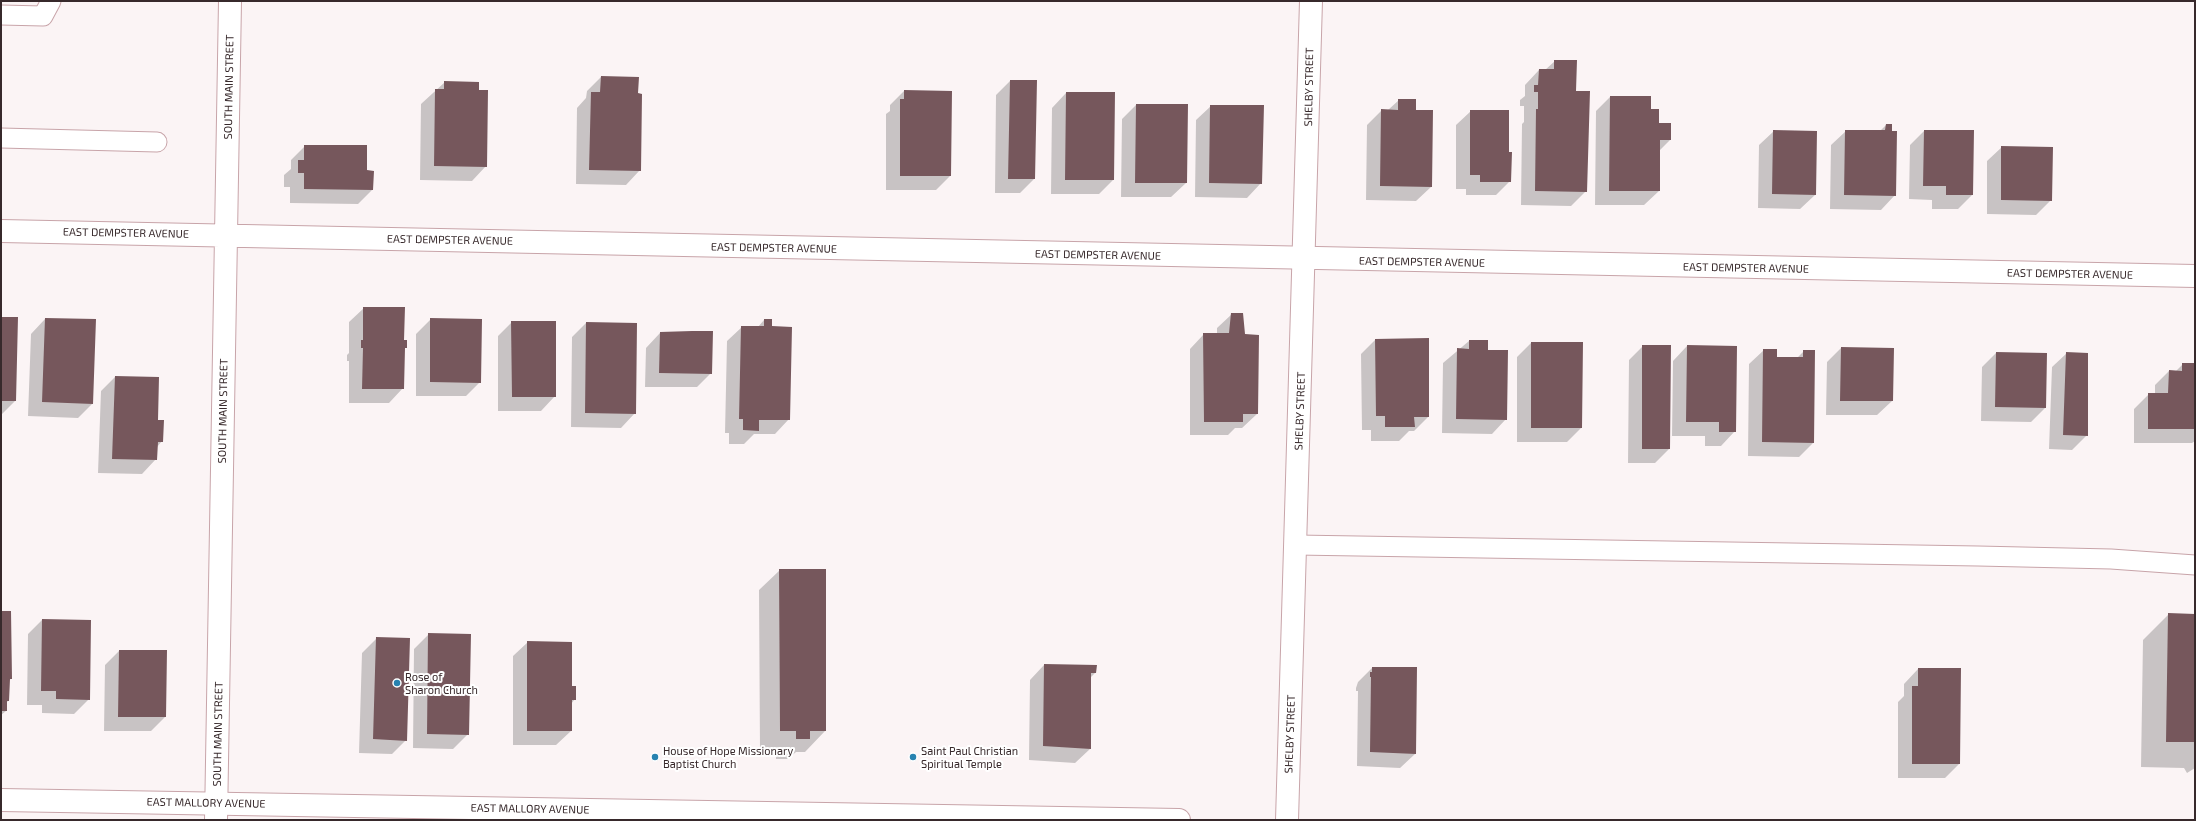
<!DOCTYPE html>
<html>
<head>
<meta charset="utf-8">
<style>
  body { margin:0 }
  #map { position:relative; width:2196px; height:821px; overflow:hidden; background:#fbf4f5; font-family:"Exo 2",sans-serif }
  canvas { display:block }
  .frame { position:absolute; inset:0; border:2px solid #37292b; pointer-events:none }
</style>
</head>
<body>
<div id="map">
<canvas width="2196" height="821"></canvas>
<div class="frame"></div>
</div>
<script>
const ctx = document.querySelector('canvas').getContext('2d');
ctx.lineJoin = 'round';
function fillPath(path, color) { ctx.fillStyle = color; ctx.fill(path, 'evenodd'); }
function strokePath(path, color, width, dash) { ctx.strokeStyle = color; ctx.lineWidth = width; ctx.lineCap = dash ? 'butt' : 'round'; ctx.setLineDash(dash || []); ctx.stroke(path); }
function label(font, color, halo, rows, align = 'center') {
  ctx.font = font + ' "Exo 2",sans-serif'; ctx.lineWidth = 4; ctx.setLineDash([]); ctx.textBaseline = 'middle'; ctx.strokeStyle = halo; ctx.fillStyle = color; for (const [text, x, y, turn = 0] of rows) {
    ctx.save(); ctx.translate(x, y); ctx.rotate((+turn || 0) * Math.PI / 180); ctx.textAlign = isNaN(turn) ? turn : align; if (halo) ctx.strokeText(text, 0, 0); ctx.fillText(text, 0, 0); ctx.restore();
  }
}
fillPath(new Path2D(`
  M 1555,61 L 1575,92 L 1586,191 L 1571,206 L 1521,205 L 1522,124 L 1524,122 L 1524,106 L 1520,106 L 1520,100 L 1525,96 L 1525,85 L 1539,70 L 1545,70 Z
  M 601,77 L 640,170 L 626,185 L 576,184 L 577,108 L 586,98 L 587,91 Z
  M 1010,81 L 1034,179 L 1020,193 L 995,193 L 996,95 Z
  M 445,82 L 478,91 L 486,166 L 472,181 L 420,180 L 421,104 Z
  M 904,91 L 951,92 L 950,176 L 936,190 L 886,190 L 886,114 L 890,111 L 890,105 Z
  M 1066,93 L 1114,93 L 1113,180 L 1099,194 L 1051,194 L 1052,108 Z
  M 1610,97 L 1650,110 L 1658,124 L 1670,140 L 1659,151 L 1659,191 L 1644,205 L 1595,205 L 1596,111 Z
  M 1399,100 L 1415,111 L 1431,187 L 1416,201 L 1366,200 L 1367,125 L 1382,110 L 1388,110 Z
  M 1136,105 L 1186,183 L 1171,197 L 1121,197 L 1122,119 Z
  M 1211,106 L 1261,183 L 1247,198 L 1195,197 L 1196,120 Z
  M 1471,111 L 1508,153 L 1510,181 L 1496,195 L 1466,195 L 1466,189 L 1456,189 L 1456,125 Z
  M 1886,125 L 1895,195 L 1881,210 L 1830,209 L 1831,145 L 1846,131 L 1880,131 Z
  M 1774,131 L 1815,195 L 1800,209 L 1758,208 L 1759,145 Z
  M 1924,131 L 1972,195 L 1958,209 L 1932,209 L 1932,200 L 1909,199 L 1910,145 Z
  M 305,146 L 366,171 L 372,190 L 358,204 L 290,203 L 290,187 L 284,187 L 284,175 L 291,169 L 291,160 Z
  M 2002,147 L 2051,200 L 2036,215 L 1987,214 L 1987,161 Z
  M 364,308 L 404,349 L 403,388 L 389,403 L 349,403 L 349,361 L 347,361 L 347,355 L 349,353 L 349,322 Z
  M 1232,314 L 1242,329 L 1257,414 L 1242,428 L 1235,428 L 1228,435 L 1190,435 L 1190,349 L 1204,334 L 1217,334 L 1217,328 Z
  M 1,318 L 15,401 L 1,415 Z
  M 45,319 L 92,404 L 78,418 L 28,416 L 31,334 Z
  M 431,319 L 480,382 L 466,396 L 416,396 L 416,334 Z
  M 764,320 L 789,419 L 775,434 L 754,434 L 744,444 L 729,444 L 729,433 L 725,433 L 727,341 L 742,327 L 758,327 Z
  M 512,322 L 555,396 L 541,411 L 498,411 L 498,336 Z
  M 586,323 L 635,413 L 621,428 L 571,427 L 572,337 Z
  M 712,332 L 711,373 L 697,387 L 645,387 L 646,348 L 660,333 Z
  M 1375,340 L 1428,417 L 1414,431 L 1409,431 L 1399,441 L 1371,441 L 1371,430 L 1362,430 L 1361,354 Z
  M 1469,341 L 1487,351 L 1506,419 L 1492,434 L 1442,433 L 1443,363 Z
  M 1531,343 L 1581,428 L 1567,442 L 1517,442 L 1517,357 Z
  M 1643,346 L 1669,449 L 1655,463 L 1628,463 L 1629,360 Z
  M 1687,346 L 1736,347 L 1735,431 L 1721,446 L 1705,446 L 1705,436 L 1672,436 L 1673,361 Z
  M 1841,348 L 1892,401 L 1877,415 L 1826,415 L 1827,362 Z
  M 1764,350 L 1776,358 L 1797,358 L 1804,351 L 1813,443 L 1799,457 L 1748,456 L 1749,364 Z
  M 1996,353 L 2045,408 L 2031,422 L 1981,421 L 1982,367 Z
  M 2067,353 L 2087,435 L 2072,450 L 2049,449 L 2052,367 Z
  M 2183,364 L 2195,364 L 2195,441 L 2192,443 L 2134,443 L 2134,409 L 2149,394 L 2155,394 L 2155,385 L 2169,371 L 2176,371 Z
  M 115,377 L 157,421 L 162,441 L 157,447 L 156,459 L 142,474 L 98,473 L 101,391 Z
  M 780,570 L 825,570 L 825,731 L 805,752 L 796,752 L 788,759 L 776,759 L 776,752 L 760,752 L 759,590 Z
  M 1,612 L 11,679 L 9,680 L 8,701 L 6,703 L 6,711 L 1,715 Z
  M 2169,614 L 2195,615 L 2195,768 L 2187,773 L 2184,768 L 2141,767 L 2143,640 Z
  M 42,620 L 89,699 L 74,714 L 42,713 L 42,705 L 27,705 L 28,634 Z
  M 429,634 L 468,734 L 453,749 L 413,748 L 414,649 Z
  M 377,638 L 406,740 L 392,754 L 359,753 L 362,653 Z
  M 528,642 L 571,687 L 575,699 L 571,704 L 571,731 L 556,745 L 513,745 L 513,656 Z
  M 119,651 L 165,717 L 151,731 L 104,731 L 105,665 Z
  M 1044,665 L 1095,673 L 1090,678 L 1090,749 L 1075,763 L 1029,760 L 1030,680 Z
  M 1372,668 L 1415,754 L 1400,768 L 1357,766 L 1358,691 L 1356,691 L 1356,688 L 1358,682 Z
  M 1918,669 L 1959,764 L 1945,778 L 1898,778 L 1898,702 L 1904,696 L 1904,684 Z`), '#0003');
fillPath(new Path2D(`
  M 1554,60 L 1577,60 L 1576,91 L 1590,91 L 1587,192 L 1535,191 L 1536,109 L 1538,109 L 1538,92 L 1534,92 L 1534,85 L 1538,85 L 1539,69 L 1554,69 Z
  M 601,76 L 639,77 L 638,93 L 642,94 L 641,171 L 589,170 L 591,92 L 600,92 Z
  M 1010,80 L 1037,80 L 1035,179 L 1008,179 Z
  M 444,81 L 479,82 L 479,90 L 488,90 L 487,167 L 434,166 L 435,89 L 444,89 Z
  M 904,90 L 952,91 L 951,176 L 900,176 L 900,99 L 904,99 Z
  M 1066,92 L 1115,92 L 1114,180 L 1065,180 Z
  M 1610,96 L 1651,96 L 1651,109 L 1659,109 L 1659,123 L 1671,123 L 1671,140 L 1660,140 L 1660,191 L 1609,191 Z
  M 1398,99 L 1416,99 L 1416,110 L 1433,110 L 1432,187 L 1380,186 L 1381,109 L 1398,110 Z
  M 1136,104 L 1188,104 L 1187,183 L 1135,183 Z
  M 1210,105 L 1264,105 L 1262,184 L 1209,183 Z
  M 1470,110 L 1509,110 L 1509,152 L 1512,152 L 1511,182 L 1480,182 L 1480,175 L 1470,175 Z
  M 1886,124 L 1892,124 L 1892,131 L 1897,131 L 1896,196 L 1844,195 L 1845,130 L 1885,130 Z
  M 1773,130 L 1817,131 L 1816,195 L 1772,194 Z
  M 1924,130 L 1974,130 L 1973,195 L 1946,195 L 1946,186 L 1923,186 Z
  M 304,145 L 367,145 L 367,170 L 374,171 L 373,190 L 304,189 L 304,173 L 298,173 L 298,160 L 304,160 Z
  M 2001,146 L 2053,147 L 2052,201 L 2001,200 Z
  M 363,307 L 405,307 L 404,340 L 407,340 L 407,348 L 405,348 L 404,389 L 362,389 L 363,348 L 361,348 L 361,340 L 363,340 Z
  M 1231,313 L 1243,313 L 1245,334 L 1259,335 L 1258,414 L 1243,414 L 1243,422 L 1204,422 L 1203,333 L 1229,333 Z
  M 1,317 L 18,317 L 16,401 L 1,401 Z
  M 45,318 L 96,319 L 93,404 L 42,402 Z
  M 430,318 L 482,319 L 481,383 L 430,382 Z
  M 764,319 L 772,319 L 772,326 L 792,327 L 790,420 L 759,420 L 759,431 L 743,430 L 743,419 L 739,419 L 741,326 L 764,326 Z
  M 511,321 L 556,321 L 556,397 L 512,397 Z
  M 586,322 L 637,323 L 636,414 L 585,413 Z
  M 692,331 L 713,331 L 712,374 L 659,373 L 660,332 Z
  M 1429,338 L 1429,417 L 1414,417 L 1415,427 L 1385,427 L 1385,416 L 1376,416 L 1375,339 Z
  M 1469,340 L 1488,340 L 1488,350 L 1508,350 L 1507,420 L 1456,419 L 1457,348 L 1469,349 Z
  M 1531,342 L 1583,342 L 1582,428 L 1531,428 Z
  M 1642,345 L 1671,345 L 1670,449 L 1642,449 Z
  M 1687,345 L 1737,346 L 1736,432 L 1719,432 L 1719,422 L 1686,422 Z
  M 1841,347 L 1894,348 L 1893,401 L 1840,401 Z
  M 1763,349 L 1777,349 L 1777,357 L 1803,357 L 1803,350 L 1815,350 L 1814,443 L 1762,442 Z
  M 1996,352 L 2047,353 L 2046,408 L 1995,407 Z
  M 2066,352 L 2088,353 L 2088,436 L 2063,435 Z
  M 2182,363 L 2195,363 L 2195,429 L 2148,429 L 2148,393 L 2168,393 L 2169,370 L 2182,371 Z
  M 115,376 L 159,377 L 158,420 L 164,420 L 163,442 L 158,442 L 157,460 L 112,459 Z
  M 779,569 L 826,569 L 826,731 L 810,731 L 810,739 L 796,739 L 796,731 L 780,731 Z
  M 1,611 L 11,611 L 12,679 L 10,679 L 9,701 L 7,701 L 7,711 L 1,711 Z
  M 2168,613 L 2195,614 L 2195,742 L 2166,742 Z
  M 42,619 L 91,620 L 90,700 L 56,699 L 56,691 L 41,691 Z
  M 428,633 L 471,634 L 469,735 L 427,734 Z
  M 376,637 L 410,638 L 407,741 L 373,739 Z
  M 527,641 L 572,642 L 572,686 L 576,686 L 576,700 L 572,700 L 572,731 L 527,731 Z
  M 119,650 L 167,650 L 166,717 L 118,717 Z
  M 1044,664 L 1097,665 L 1096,673 L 1091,673 L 1091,749 L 1043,746 Z
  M 1372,667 L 1417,667 L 1416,754 L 1370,752 L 1371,677 L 1370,677 L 1370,672 L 1372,672 Z
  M 1918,668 L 1961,668 L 1960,764 L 1912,764 L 1912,686 L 1918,686 Z`), '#76575c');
const lane = new Path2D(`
  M 1,15 L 43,16 L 51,1
  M 1,138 L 157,142
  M 1296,545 L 1978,556 L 2111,559 L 2195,565`);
const street = new Path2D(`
  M 1,231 L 2195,276
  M 216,820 L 230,1
  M 1287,820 L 1311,1`);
const secondary = new Path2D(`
  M 1,800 L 1179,820`);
strokePath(lane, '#c8a4a9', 21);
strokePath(street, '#c8a4a9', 24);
strokePath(secondary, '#c8a4a9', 24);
strokePath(lane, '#fff', 19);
strokePath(street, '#fff', 22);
strokePath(secondary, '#fff', 22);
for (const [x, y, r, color] of [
  [397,683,4,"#2782b0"],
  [655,757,4,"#2782b0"],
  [913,757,4,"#2782b0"]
]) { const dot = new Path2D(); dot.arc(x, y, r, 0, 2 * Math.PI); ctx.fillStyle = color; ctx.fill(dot); strokePath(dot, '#fff', 1.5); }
label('11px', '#37292b', '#fff', [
  ["SOUTH MAIN STREET",229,87,-89],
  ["SHELBY STREET",1309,87,-89],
  ["EAST DEMPSTER AVENUE",126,233,1],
  ["EAST DEMPSTER AVENUE",450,240,1],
  ["EAST DEMPSTER AVENUE",774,248,1],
  ["EAST DEMPSTER AVENUE",1098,255,1],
  ["EAST DEMPSTER AVENUE",1422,262,1],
  ["EAST DEMPSTER AVENUE",1746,268,1],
  ["EAST DEMPSTER AVENUE",2070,274,1],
  ["SOUTH MAIN STREET",223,411,-89],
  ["SHELBY STREET",1300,411,-88],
  ["SOUTH MAIN STREET",218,734,-89],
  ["SHELBY STREET",1290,734,-88],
  ["EAST MALLORY AVENUE",206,803,1],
  ["EAST MALLORY AVENUE",530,809,1]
]);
label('11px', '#37292b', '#fff', [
  ["Rose of",405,677],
  ["Sharon Church",405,690],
  ["House of Hope Missionary",663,751],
  ["Baptist Church",663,764],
  ["Saint Paul Christian",921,751],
  ["Spiritual Temple",921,764]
], 'left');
</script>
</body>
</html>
